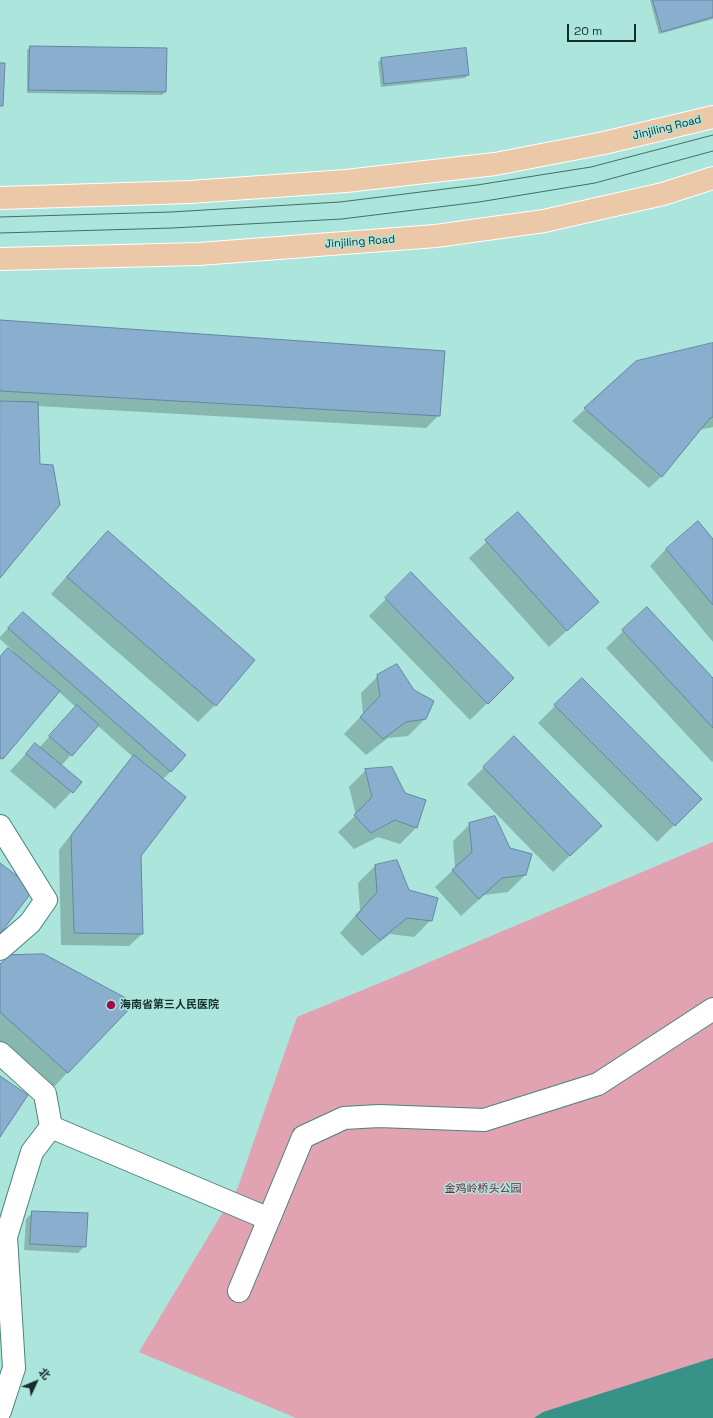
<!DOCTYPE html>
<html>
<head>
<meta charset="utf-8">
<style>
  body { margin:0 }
  #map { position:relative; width:713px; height:1418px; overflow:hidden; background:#abe5dc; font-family:"Space Grotesk","Noto Sans SC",sans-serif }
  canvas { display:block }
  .north { position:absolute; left:16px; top:1362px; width:40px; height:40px; -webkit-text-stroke:3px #abe5dc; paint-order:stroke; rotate:46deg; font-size:11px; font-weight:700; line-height:16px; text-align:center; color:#162d2a }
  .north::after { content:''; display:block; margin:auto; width:14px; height:18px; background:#162d2a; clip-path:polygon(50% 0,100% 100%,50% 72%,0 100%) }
  .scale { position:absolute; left:567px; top:24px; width:69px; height:18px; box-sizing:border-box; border:2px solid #162d2a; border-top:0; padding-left:5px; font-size:12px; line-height:14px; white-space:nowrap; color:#162d2a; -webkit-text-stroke:3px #abe5dc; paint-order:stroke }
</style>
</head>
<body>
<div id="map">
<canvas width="713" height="1418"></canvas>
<div class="north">北</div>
<div class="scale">20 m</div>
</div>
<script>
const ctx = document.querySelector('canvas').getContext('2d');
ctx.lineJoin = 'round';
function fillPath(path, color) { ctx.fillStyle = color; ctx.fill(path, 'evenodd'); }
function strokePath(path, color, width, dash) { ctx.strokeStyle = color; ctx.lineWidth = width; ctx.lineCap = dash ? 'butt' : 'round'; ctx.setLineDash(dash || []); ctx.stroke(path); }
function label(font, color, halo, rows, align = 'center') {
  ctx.font = font + ' "Space Grotesk","Noto Sans SC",sans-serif'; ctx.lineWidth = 3; ctx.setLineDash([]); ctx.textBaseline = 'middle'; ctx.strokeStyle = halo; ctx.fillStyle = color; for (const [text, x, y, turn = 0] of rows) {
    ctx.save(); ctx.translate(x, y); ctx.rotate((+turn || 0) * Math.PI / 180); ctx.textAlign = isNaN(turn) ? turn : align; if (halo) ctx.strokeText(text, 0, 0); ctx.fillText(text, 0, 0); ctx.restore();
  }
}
fillPath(new Path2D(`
  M 713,842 L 713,1367 L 572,1418 L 296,1418 L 139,1352 L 238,1187 L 297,1017 L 392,978 Z`), '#e1a2b1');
fillPath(new Path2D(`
  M 713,1358 L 713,1418 L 534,1418 L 543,1412 Z`), '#379287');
fillPath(new Path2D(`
  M 650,0 L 713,0 L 713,19 L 659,34 Z
  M 30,47 L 165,92 L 162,95 L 27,93 L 27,50 Z
  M 465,50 L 468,75 L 465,78 L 381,87 L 378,62 L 381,59 Z
  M 0,321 L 439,415 L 426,428 L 37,406 L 0,577 Z
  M 713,344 L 713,427 L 699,430 L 662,476 L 649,488 L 572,421 L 637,362 Z
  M 518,513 L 598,602 L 549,647 L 469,558 Z
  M 108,532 L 215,705 L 198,722 L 51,594 L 91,549 Z
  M 713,541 L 713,642 L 650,566 L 666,549 Z
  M 411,574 L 513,678 L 470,720 L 369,616 Z
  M 647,608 L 713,680 L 713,761 L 712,762 L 606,648 Z
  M 13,623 L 171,771 L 163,779 L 140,856 L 142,934 L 129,946 L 61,945 L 59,850 L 122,769 L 133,757 L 97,725 L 61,766 L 81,782 L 55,809 L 10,771 L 35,744 L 39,748 L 76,707 L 58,691 L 0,761 L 0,657 L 8,649 L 13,653 L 14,652 L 0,639 L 0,637 Z
  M 378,676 L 425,719 L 408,736 L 388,738 L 366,755 L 344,734 L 363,714 L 361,693 Z
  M 582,679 L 701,799 L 657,842 L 538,723 Z
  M 514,738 L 600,826 L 553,872 L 467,784 Z
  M 366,770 L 404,794 L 417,827 L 400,844 L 378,837 L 354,849 L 338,832 L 356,815 L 349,787 Z
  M 470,824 L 509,849 L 525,875 L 508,892 L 484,895 L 461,916 L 435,887 L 455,868 L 453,841 Z
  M 375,866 L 408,890 L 431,920 L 414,937 L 390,934 L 362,956 L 340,933 L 360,910 L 358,883 Z
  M 0,965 L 133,1003 L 51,1090 L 0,1044 Z
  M 33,1212 L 85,1246 L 78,1253 L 24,1250 L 26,1219 Z`), '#0003');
const building = new Path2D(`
  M 653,0 L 713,0 L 713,17 L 662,32 Z
  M 30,46 L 167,48 L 166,92 L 29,90 Z
  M 466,48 L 469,75 L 384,84 L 381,58 Z
  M 0,63 L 5,63 L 3,106 L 0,106 Z
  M 0,320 L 445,351 L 440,416 L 0,391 Z
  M 713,343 L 713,417 L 710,418 L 662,477 L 584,408 L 636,361 Z
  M 0,401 L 38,402 L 40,464 L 53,465 L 60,505 L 0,578 Z
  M 518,512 L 599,602 L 567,631 L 485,540 Z
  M 698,521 L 713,539 L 713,605 L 666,549 Z
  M 108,531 L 255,660 L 216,706 L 67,577 Z
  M 411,572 L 514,678 L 488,704 L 385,598 Z
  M 647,607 L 713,678 L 713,728 L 622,630 Z
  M 23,612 L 186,755 L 171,772 L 8,628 Z
  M 8,648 L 60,691 L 3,759 L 0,757 L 0,657 Z
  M 397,664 L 414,690 L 434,701 L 426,719 L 406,722 L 383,739 L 360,717 L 380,696 L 377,675 Z
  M 582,678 L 702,799 L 675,826 L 554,705 Z
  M 77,705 L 99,725 L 72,756 L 49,736 Z
  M 514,736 L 602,826 L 570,856 L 483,767 Z
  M 35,743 L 82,782 L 73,793 L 26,754 Z
  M 134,755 L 186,797 L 141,856 L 143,934 L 74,933 L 71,836 Z
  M 392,767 L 405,793 L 426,800 L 417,828 L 395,820 L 371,833 L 354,815 L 372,797 L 365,769 Z
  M 495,816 L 510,848 L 532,854 L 526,875 L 502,878 L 479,899 L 452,870 L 472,852 L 469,823 Z
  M 397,860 L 409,890 L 438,898 L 432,921 L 407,918 L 380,940 L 356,916 L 377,892 L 375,865 Z
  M 0,863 L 34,889 L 0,934 Z
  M 44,954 L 135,1003 L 68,1073 L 0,1012 L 0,964 L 10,955 Z
  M 0,1076 L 28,1095 L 0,1137 Z
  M 32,1211 L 88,1213 L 86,1247 L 30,1244 Z`);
fillPath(building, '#8aafce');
strokePath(building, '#6386a4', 1);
const minor = new Path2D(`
  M 0,826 L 46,900 L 30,923 L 0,949
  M 0,1053 L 45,1094 L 51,1127 L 32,1152 L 6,1237 L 14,1368 L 0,1411
  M 51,1127 L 269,1219
  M 239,1291 L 303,1137 L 344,1118 L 379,1116 L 484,1120 L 598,1084 L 713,1009`);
const major = new Path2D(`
  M 0,198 L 190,192 L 346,181 L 495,164 L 604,143 L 713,117
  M 0,259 L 199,254 L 436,236 L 544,221 L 663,194 L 713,178`);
strokePath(minor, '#4b837b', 24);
strokePath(major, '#fff', 24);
strokePath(minor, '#fff', 22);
strokePath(major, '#ebc8a8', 22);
strokePath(new Path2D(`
  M 0,217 L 171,212 L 340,202 L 477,185 L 591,167 L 713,135
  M 0,233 L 172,228 L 342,219 L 479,202 L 595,183 L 713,151`), '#486b66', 1);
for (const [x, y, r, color] of [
  [111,1005,5,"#a20c4d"]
]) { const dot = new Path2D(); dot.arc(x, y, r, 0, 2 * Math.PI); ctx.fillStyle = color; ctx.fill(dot); strokePath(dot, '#abe5dc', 1.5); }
label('11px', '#162d2a', '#abe5dc', [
  ["Jinjiling Road",667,128,-14],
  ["Jinjiling Road",360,242,-4]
]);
label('bold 11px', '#162d2a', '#abe5dc', [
  ["海南省第三人民医院",120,1005]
], 'left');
label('11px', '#782540', '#abe5dc', [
  ["金鸡岭桥头公园",483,1189]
]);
</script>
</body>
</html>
